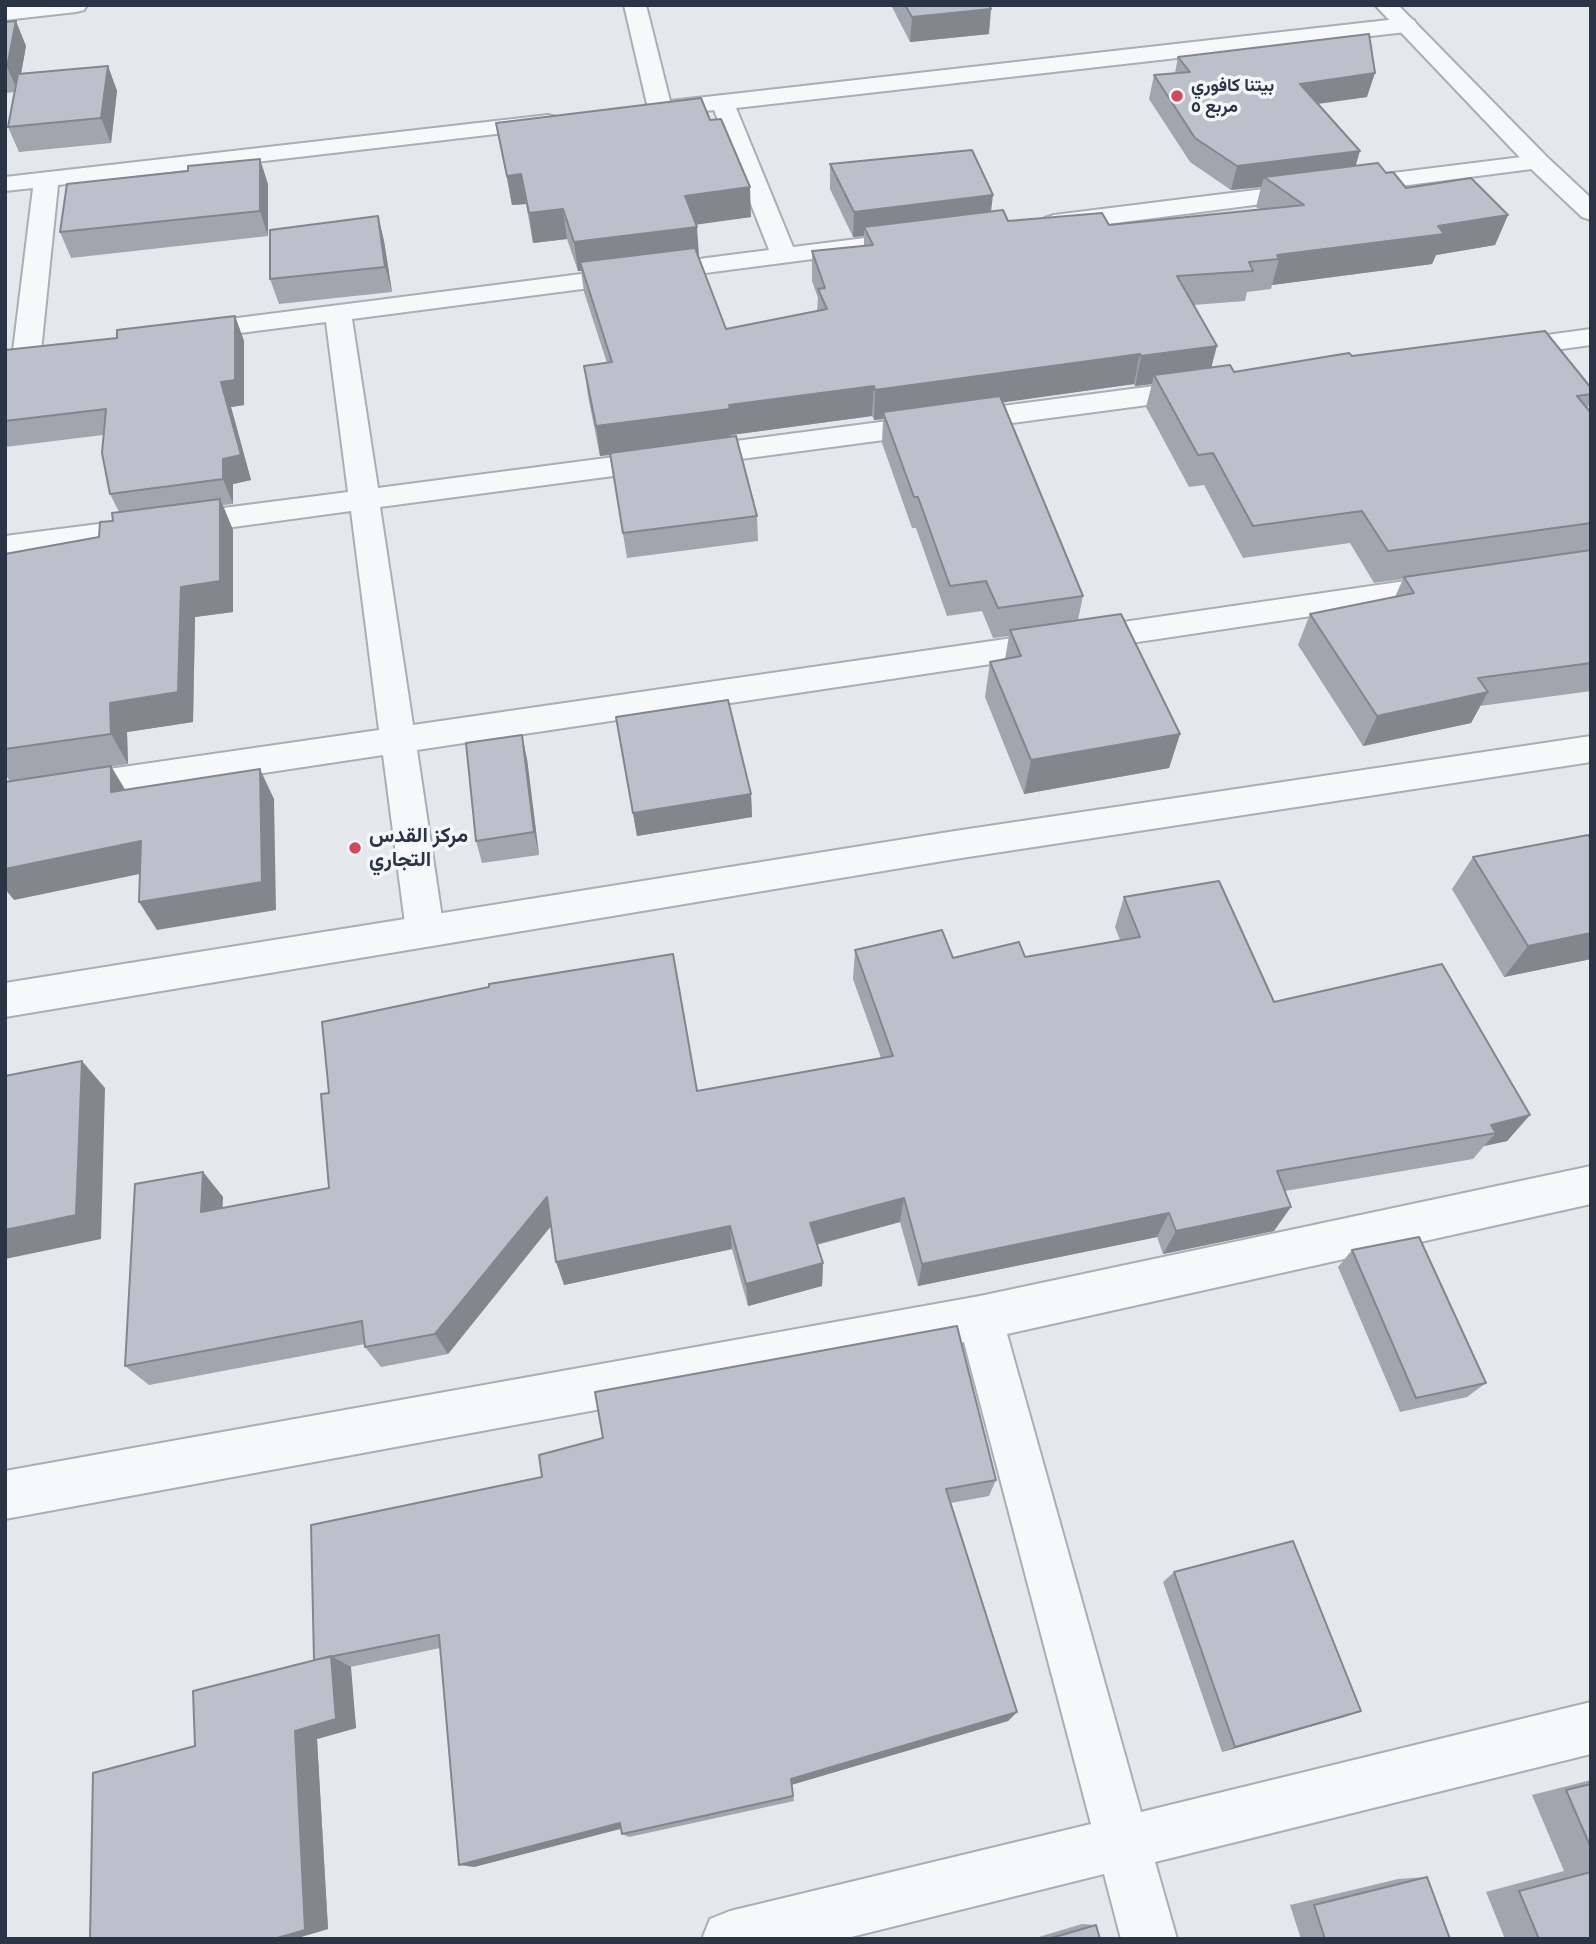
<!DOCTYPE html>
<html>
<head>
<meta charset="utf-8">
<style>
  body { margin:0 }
  #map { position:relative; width:1596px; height:1944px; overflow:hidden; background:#e4e7ec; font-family:"Archivo Narrow",sans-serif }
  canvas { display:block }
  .frame { position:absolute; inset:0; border:7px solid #2b3445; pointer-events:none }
</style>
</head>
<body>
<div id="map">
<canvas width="1596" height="1944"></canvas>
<div class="frame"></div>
</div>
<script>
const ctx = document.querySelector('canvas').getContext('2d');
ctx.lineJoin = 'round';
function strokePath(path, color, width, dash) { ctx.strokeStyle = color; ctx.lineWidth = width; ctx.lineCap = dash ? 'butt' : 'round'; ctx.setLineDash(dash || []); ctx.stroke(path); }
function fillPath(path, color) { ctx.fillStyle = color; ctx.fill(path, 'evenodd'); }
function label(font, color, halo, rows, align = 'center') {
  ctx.font = font + ' "Archivo Narrow",Vazirmatn,sans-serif'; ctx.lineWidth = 7; ctx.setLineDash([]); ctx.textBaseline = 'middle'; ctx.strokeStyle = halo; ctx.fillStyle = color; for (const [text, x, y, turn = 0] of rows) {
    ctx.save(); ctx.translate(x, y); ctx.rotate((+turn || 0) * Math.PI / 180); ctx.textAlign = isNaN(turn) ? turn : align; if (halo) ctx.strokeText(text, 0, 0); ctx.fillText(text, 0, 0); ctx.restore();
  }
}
const minor = new Path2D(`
  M 87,5 L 84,10 L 76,12 L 5,20 L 5,6 Z
  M 624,5 L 646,5 L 670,101 L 1406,18 L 1414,20 L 1417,25 L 1414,30 L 1406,32 L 736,108 L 793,247 L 865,238 L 874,241 L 878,246 L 874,251 L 352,319 L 378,488 L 1200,380 L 1210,383 L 1214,389 L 1210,395 L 1200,398 L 380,507 L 413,725 L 1447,575 L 1458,578 L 1463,586 L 1458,594 L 417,750 L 444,931 L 438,942 L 425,947 L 412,942 L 406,931 L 383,755 L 5,812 L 5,784 L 379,730 L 351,511 L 5,558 L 5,536 L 348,492 L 326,322 L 185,340 L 175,338 L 171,332 L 175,326 L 769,250 L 714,110 L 653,117 L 645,115 L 641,110 L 647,104 Z
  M 548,115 L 556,117 L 560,122 L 556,127 L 58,185 L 41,351 L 37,357 L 27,359 L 17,357 L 13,351 L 33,188 L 5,191 L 5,177 Z
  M 1538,155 L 1547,157 L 1550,162 L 1547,167 L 1054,231 L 1045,228 L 1041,223 L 1045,218 L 1054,215 Z
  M 1591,329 L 1591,345 L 1503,357 L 1493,355 L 1489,349 L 1493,343 L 1503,341 Z
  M 1591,1166 L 1591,1204 L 1007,1334 L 1141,1812 L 1591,1702 L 1591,1754 L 1155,1862 L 1177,1939 L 1121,1939 L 1104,1874 L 843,1939 L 702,1939 L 710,1919 L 730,1911 L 1091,1824 L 964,1342 L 5,1519 L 5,1471 L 980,1296 Z`);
const tertiary = new Path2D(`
  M 1375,5 L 1398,5 L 1547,157 L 1591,198 L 1591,220 L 1582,217 L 1529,167 Z
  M 1591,736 L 1591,762 L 955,859 L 5,1017 L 5,983 L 955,831 Z`);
strokePath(minor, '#a9aeb7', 4);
strokePath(tertiary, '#a9aeb7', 4);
fillPath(minor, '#f7f8fa');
fillPath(tertiary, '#f7f8fa');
fillPath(new Path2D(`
  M 891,5 L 989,5 L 989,34 L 910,42 Z
  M 5,22 L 26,46 L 21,74 L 108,66 L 117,91 L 111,143 L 19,152 L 8,127 L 15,92 L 5,93 Z
  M 1178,57 L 1367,97 L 1318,104 L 1355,166 L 1386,173 L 1406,188 L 1508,215 L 1495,245 L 1436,255 L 1432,264 L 1272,285 L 1271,289 L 1247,292 L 1245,301 L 1193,305 L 1212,367 L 1234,372 L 1352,356 L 1591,388 L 1591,402 L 1587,409 L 1591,413 L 1591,691 L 1480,706 L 1471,723 L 1363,746 L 1298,645 L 1310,614 L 1395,597 L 1403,579 L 1374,583 L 1350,543 L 1243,558 L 1204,485 L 1189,487 L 1146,407 L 1152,384 L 1135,386 L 1134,384 L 1002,402 L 1083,596 L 1078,620 L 1180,734 L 1169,768 L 1024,794 L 985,697 L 990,662 L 1005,659 L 1009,636 L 993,638 L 982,611 L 947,616 L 916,528 L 912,528 L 882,443 L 883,419 L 874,420 L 872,416 L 731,435 L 757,516 L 758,541 L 627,558 L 610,455 L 600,456 L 588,396 L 584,366 L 607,363 L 584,292 L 581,271 L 578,271 L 567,239 L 533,243 L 526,204 L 512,205 L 496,123 L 751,217 L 696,224 L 698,256 L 726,329 L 817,311 L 818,298 L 812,281 L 812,251 L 864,246 L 864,236 L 853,237 L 830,189 L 830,164 L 991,211 L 1008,221 L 1109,225 L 1259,209 L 1256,207 L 1261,187 L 1231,190 L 1190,162 L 1149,99 L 1154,75 L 1175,73 Z
  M 188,171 L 268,184 L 268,236 L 71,258 L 60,232 Z
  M 378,216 L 384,241 L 392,292 L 279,304 L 270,279 Z
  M 235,316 L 244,341 L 244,405 L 231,407 L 251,480 L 233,484 L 233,504 L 223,505 L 233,530 L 233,612 L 195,617 L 193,722 L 127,732 L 128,764 L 10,781 L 5,774 L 5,554 L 99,537 L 113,521 L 119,512 L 110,494 L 103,435 L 5,447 L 5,350 L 117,338 Z
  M 616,717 L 751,794 L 752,817 L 637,836 Z
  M 527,759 L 539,855 L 482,863 L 476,841 Z
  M 1473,857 L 1591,959 L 1504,977 L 1452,889 Z
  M 1124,897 L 1274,1002 L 1530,1115 L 1507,1141 L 1484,1146 L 1473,1159 L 1285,1191 L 1274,1231 L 1163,1254 L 1157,1237 L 918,1286 L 900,1222 L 817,1245 L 823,1263 L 822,1286 L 748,1306 L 732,1249 L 564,1285 L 551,1226 L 448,1354 L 381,1367 L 365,1347 L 365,1344 L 149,1385 L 125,1366 L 203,1172 L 223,1197 L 222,1208 L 329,1188 L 697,1091 L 881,1058 L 853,979 L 855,950 L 953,958 L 1025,957 L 1120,940 L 1115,927 Z
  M 1352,1250 L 1486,1383 L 1467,1397 L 1400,1412 L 1338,1267 Z
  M 996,1480 L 989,1496 L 951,1503 L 1017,1712 L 1008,1721 L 791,1785 L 794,1801 L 629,1837 L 622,1834 L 621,1828 L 474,1867 L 440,1648 L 350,1667 L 356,1728 L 317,1739 L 328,1929 L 294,1939 L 90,1939 L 195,1746 L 315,1661 L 311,1525 Z
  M 1174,1572 L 1344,1717 L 1222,1752 L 1163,1582 Z
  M 1591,1780 L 1591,1939 L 1505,1939 L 1486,1892 L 1564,1871 L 1532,1795 Z
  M 1427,1877 L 1450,1939 L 1301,1939 L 1290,1905 L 1398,1879 Z
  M 1082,1924 L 1096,1925 L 1100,1939 L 1032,1939 Z`), '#a1a5ae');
fillPath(new Path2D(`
  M 991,9 L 989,34 L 910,42 L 912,17 Z
  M 16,21 L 26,46 L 18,91 L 7,67 Z
  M 108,66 L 117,91 L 111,143 L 101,118 Z
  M 1375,73 L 1367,97 L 1293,107 L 1300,84 Z
  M 1360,151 L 1353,175 L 1264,177 L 1261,187 L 1231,190 L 1237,166 Z
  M 260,159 L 268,184 L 268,236 L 260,211 Z
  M 521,174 L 526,204 L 512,205 L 507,176 Z
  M 750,187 L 751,217 L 687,226 L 685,196 Z
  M 993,195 L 990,220 L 864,227 L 864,236 L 853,237 L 854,212 Z
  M 563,209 L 567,239 L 533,243 L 529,213 Z
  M 1508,215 L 1495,245 L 1436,255 L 1432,264 L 1272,285 L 1279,259 L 1277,255 Z
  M 378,216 L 384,241 L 392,292 L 385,267 Z
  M 697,227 L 699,256 L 583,271 L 580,262 L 581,271 L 578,271 L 574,242 Z
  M 235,316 L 244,341 L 244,405 L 231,407 L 251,480 L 233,484 L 233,504 L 223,479 L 221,382 Z
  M 1217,346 L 1209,376 L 1154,375 L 1152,384 L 1135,386 L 1141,356 Z
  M 1140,354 L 1134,384 L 886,419 L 883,412 L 883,419 L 874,420 L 875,390 Z
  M 874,386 L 872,416 L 731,435 L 732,439 L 600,456 L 596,426 L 729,405 Z
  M 220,499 L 233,530 L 233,612 L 195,617 L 193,722 L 127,732 L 128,764 L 111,734 L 110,703 L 181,587 Z
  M 1488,692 L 1471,723 L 1363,746 L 1377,716 Z
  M 1180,734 L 1169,768 L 1024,794 L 1031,760 Z
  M 522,735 L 527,759 L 539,855 L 534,832 Z
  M 111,766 L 129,796 L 111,792 Z
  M 260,769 L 274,799 L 276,910 L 157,930 L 139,902 Z
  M 751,794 L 752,817 L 637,836 L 633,813 Z
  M 141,841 L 159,870 L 14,900 L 5,889 L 5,869 Z
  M 1591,933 L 1591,959 L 1504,977 L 1528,946 Z
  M 82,1061 L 105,1088 L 101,1239 L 5,1259 L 5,1230 Z
  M 1530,1115 L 1507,1141 L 1484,1146 L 1496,1133 L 1491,1125 Z
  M 203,1172 L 223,1197 L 221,1235 L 201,1212 Z
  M 547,1197 L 555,1221 L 448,1354 L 435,1334 Z
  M 904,1198 L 900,1222 L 810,1246 L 810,1223 Z
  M 1291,1207 L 1274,1231 L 1163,1254 L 1176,1231 Z
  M 1169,1213 L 1157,1237 L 918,1286 L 922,1264 Z
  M 730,1226 L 732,1249 L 564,1285 L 556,1262 Z
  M 823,1263 L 822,1286 L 748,1306 L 746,1284 Z
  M 331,1656 L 351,1667 L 356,1728 L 317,1739 L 328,1929 L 294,1939 L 274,1939 L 295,1731 Z
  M 1361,1711 L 1344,1717 L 1222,1752 L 1235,1747 Z
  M 1017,1712 L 1008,1721 L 791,1785 L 791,1779 Z
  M 620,1823 L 628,1827 L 474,1867 L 459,1865 Z`), '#83868d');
const building = new Path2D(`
  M 905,5 L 989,5 L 991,9 L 912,17 Z
  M 16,21 L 7,67 L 5,67 L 5,22 Z
  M 1369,34 L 1375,73 L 1300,84 L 1360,151 L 1237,166 L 1195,138 L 1154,75 L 1190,72 L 1178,57 Z
  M 108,66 L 101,118 L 8,127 L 18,74 Z
  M 701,98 L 710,120 L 721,119 L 750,187 L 685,196 L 697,227 L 574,242 L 563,209 L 529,213 L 521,174 L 507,176 L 496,123 Z
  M 972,150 L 993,195 L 854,212 L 830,164 Z
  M 260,159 L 260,211 L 60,232 L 67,184 L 188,171 L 188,166 Z
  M 1378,163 L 1386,173 L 1393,172 L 1406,188 L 1471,178 L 1508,215 L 1438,226 L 1444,234 L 1277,255 L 1279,259 L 1249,262 L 1253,271 L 1177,276 L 1217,346 L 1141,356 L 1140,354 L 875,390 L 874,386 L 729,405 L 730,409 L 596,426 L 584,366 L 612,362 L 580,262 L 695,248 L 726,329 L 827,309 L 818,289 L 825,288 L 812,251 L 873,245 L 864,227 L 1003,210 L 1008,221 L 1102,213 L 1109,225 L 1304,205 L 1264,177 Z
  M 378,216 L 385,267 L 270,279 L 270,230 Z
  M 235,316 L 235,380 L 221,382 L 241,455 L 223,459 L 223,479 L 110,494 L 102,453 L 106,409 L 5,421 L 5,350 L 117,338 L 117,330 Z
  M 1545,331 L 1591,388 L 1591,394 L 1577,396 L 1591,413 L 1591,523 L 1388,551 L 1362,511 L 1253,526 L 1213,453 L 1198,455 L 1154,375 L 1230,365 L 1234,372 L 1349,353 L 1352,356 Z
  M 1000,396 L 1083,596 L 998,608 L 986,581 L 950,586 L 918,497 L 914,497 L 883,412 Z
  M 736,436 L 757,516 L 623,533 L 610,453 Z
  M 220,499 L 220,581 L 181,587 L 178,692 L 110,703 L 111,734 L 5,749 L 5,554 L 99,537 L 100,522 L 113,521 L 112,513 Z
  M 1591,550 L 1591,663 L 1478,678 L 1488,692 L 1377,716 L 1310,614 L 1414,593 L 1404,577 Z
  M 1121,614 L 1180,734 L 1031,760 L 990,662 L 1021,656 L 1010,630 Z
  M 728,700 L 751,794 L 633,813 L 616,717 Z
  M 522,735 L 534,832 L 476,841 L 466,743 Z
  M 111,766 L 111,792 L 260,769 L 262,882 L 139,902 L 141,841 L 5,869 L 5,782 Z
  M 1588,835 L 1591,839 L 1591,933 L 1528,946 L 1473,857 Z
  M 1219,881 L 1274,1002 L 1442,964 L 1530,1115 L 1491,1125 L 1496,1133 L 1277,1171 L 1291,1207 L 1176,1231 L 1169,1213 L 922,1264 L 904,1198 L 810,1223 L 823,1263 L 746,1284 L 730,1226 L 556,1262 L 547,1197 L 435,1334 L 365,1347 L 362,1321 L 125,1366 L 135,1184 L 203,1172 L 201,1212 L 329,1188 L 321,1094 L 329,1093 L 322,1022 L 489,987 L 489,984 L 673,954 L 697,1091 L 893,1056 L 855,950 L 942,930 L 953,958 L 1019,942 L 1025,957 L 1140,937 L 1124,897 Z
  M 82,1061 L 76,1215 L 5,1230 L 5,1076 Z
  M 1419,1237 L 1486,1383 L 1416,1398 L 1352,1250 Z
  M 957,1326 L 996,1480 L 946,1489 L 1017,1712 L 791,1779 L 793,1796 L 622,1834 L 620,1823 L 459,1865 L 439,1635 L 314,1660 L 311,1525 L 542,1477 L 539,1455 L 603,1438 L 595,1392 Z
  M 1293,1541 L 1361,1711 L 1235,1747 L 1174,1572 Z
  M 331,1656 L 336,1719 L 295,1731 L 305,1930 L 274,1939 L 90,1939 L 93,1773 L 195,1746 L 193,1691 Z
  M 1591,1784 L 1591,1848 L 1566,1790 Z
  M 1591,1872 L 1591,1939 L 1539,1939 L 1519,1891 Z
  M 1427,1877 L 1450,1939 L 1325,1939 L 1314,1905 Z
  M 1096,1925 L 1100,1939 L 1048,1939 Z`);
fillPath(building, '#bbc0ca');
strokePath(building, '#83868d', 2);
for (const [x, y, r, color] of [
  [1177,96,7,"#d1495b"],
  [355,848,7,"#d1495b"]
]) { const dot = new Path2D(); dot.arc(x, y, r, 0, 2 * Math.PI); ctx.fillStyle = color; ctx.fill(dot); strokePath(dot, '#f4f6f9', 2.5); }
label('bold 18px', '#2b3445', '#f4f6f9', [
  ["بيتنا كافوري",1191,86],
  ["مربع ٥",1191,107]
], 'left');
label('bold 21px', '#2b3445', '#f4f6f9', [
  ["مركز القدس",369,836],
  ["التجاري",369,860]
], 'left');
</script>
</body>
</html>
